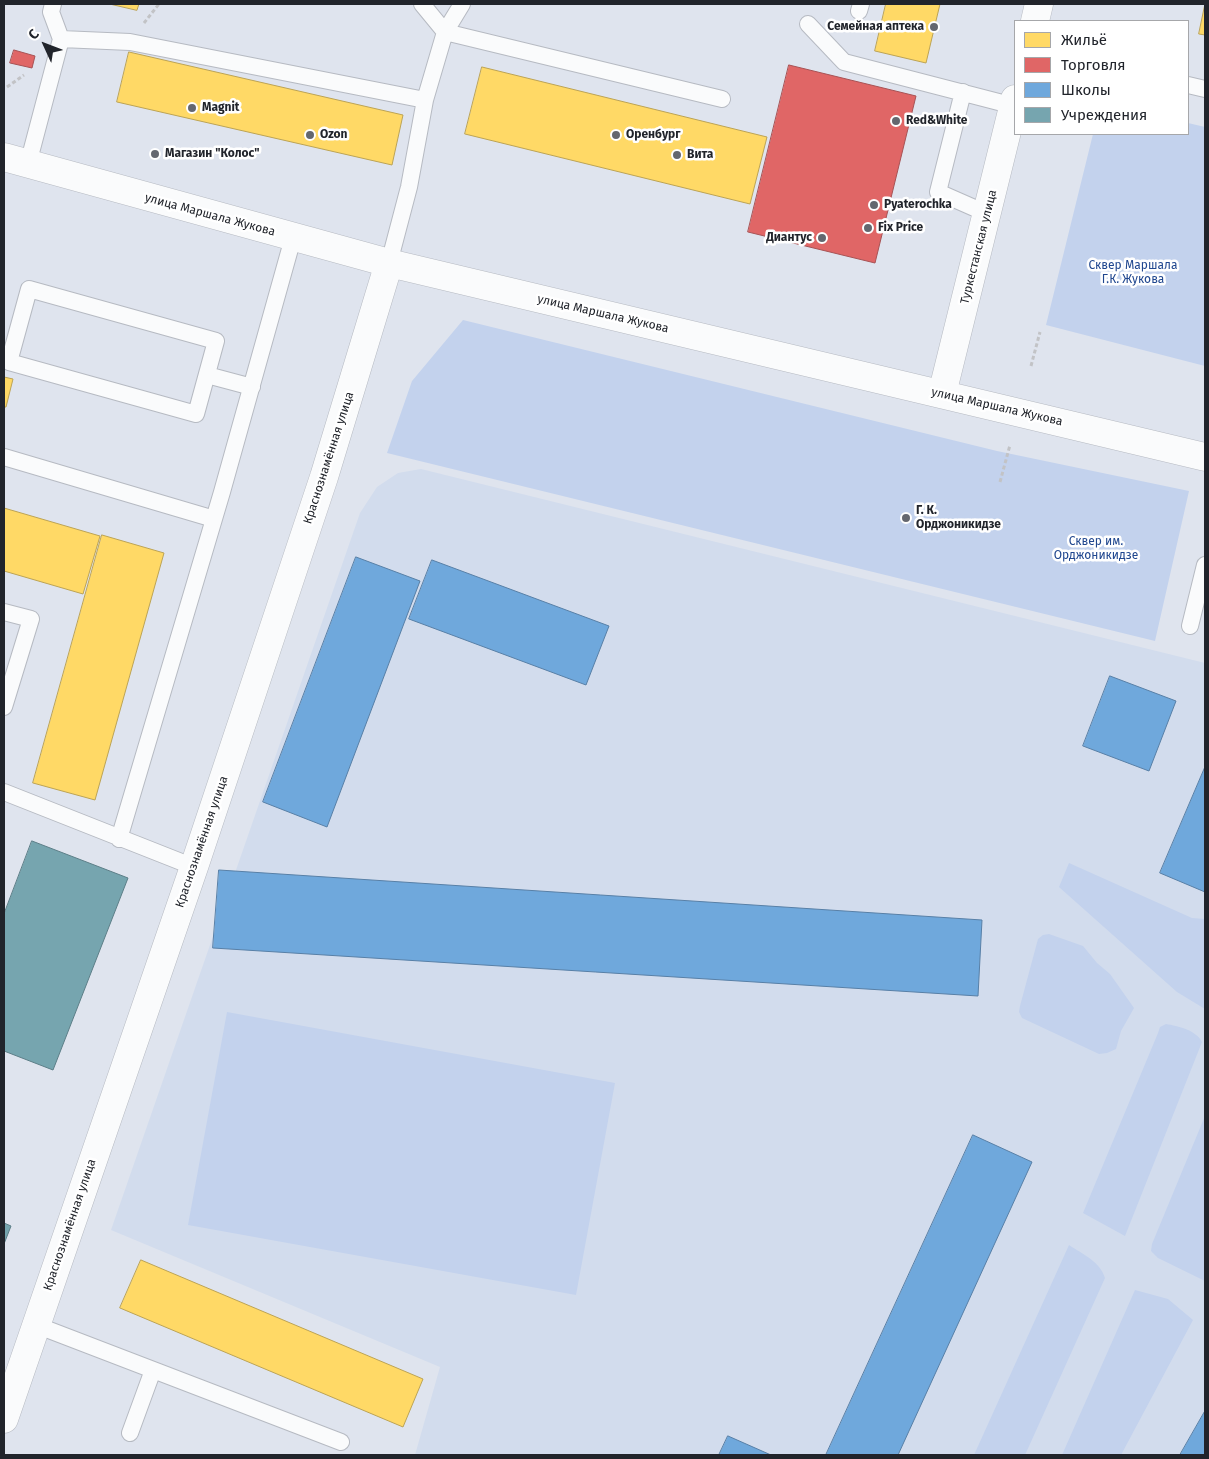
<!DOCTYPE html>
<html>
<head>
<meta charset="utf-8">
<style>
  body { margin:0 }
  #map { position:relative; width:1209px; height:1459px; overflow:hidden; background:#dfe4ee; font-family:"Fira Sans",sans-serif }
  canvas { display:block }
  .frame { position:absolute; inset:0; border:5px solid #21242b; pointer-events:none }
  .legend { position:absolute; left:1014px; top:20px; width:175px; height:115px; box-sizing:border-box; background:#fff; border:1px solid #a6a7aa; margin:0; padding:6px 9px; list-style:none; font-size:15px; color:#21242b }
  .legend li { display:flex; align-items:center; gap:10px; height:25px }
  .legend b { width:25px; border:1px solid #a6a7aa }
  .north { position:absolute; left:20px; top:20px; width:50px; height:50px; -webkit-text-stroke:4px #fff; paint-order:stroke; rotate:313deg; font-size:14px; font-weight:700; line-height:20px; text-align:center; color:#21242b }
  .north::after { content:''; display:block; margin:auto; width:18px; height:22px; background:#21242b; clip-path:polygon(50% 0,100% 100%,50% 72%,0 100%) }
</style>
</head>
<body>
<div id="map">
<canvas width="1209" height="1459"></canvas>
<div class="frame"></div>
<ul class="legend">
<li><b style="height:14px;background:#ffd966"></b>Жильё</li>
<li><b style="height:14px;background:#e06666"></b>Торговля</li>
<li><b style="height:14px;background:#6fa8dc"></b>Школы</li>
<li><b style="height:14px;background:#76a5af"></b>Учреждения</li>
</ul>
<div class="north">С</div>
</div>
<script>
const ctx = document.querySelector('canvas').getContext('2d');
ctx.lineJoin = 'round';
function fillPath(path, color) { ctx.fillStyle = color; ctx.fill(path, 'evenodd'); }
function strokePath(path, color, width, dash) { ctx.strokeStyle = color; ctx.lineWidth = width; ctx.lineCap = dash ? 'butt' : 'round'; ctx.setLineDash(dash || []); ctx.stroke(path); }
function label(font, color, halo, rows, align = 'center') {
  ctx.font = font + ' "Fira Sans",sans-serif'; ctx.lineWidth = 5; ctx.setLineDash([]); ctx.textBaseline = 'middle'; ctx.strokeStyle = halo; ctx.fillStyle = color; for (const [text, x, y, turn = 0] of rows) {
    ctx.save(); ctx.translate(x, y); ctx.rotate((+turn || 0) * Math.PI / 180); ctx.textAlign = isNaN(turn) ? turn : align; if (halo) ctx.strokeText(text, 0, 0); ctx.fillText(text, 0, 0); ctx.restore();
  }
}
fillPath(new Path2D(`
  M 421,469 L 1205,663 L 1205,1455 L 415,1455 L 440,1367 L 111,1230 L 360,513 L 377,487 L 398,473 Z`), '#d2dced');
fillPath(new Path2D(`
  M 1188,123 L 1205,127 L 1205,366 L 1046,325 L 1093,134 L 1188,134 Z
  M 463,320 L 997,451 L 1189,491 L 1155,641 L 387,453 L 412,381 Z
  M 1069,863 L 1192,918 L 1205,919 L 1205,1009 L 1177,992 L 1059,887 Z
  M 1049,934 L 1083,946 L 1097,963 L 1110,974 L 1134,1008 L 1121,1031 L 1116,1049 L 1107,1053 L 1099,1054 L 1022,1018 L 1019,1012 L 1020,1006 L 1038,939 L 1043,935 Z
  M 227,1012 L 615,1083 L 576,1295 L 188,1225 Z
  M 1166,1024 C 1178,1026 1196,1030 1202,1042 L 1125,1236 L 1083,1213 L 1158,1033 L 1160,1027 Z
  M 1205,1116 L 1205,1281 L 1158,1258 L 1151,1251 L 1152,1244 Z
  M 1069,1245 C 1082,1254 1100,1261 1105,1278 L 1025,1455 L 974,1455 Z
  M 1135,1290 L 1168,1299 L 1193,1320 L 1121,1455 L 1062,1455 Z`), '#c3d2ed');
const homes = new Path2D(`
  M 110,4 L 139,4 L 137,10 Z
  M 886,4 L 940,4 L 926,63 L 875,51 Z
  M 1205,4 L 1205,35 L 1199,34 Z
  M 129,52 L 403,115 L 392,165 L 117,102 Z
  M 482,67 L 767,137 L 750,204 L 465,134 Z
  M 4,377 L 13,379 L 6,407 L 4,407 Z
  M 4,508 L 100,536 L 83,594 L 4,571 Z
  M 102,535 L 164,553 L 95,800 L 33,783 Z
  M 141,1260 L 423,1379 L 403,1427 L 120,1308 Z`);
fillPath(homes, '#ffd966');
strokePath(homes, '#bca354', 1);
const shops = new Path2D(`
  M 14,50 L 35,56 L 32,68 L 10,63 Z
  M 789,65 L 916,96 L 875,263 L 748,232 Z`);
fillPath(shops, '#e06666');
strokePath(shops, '#a75254', 1);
const schools = new Path2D(`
  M 356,557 L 420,581 L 327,827 L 263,802 Z
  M 432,560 L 609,626 L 586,685 L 409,619 Z
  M 1110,676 L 1176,701 L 1149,771 L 1083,746 Z
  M 1205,767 L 1205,892 L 1160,873 Z
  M 219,870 L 982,920 L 978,996 L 213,948 Z
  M 973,1135 L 1032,1162 L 898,1455 L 826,1455 Z
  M 1205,1411 L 1205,1455 L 1180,1455 Z
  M 728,1436 L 771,1455 L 719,1455 Z`);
fillPath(schools, '#6fa8dc');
strokePath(schools, '#5880a7', 1);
const public = new Path2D(`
  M 32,841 L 128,878 L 53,1070 L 4,1051 L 4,914 Z
  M 4,1223 L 11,1226 L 4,1244 Z`);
fillPath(public, '#76a5af');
strokePath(public, '#5c7e87', 1);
const lane = new Path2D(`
  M 422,4 L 445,32 L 722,99
  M 859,11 L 861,4
  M 808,24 L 844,62 L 1014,106
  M 61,39 L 130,42 L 425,100
  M 1188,85 L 1205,89
  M 963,92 L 938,192 L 988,214
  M 28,164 L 61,39 L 51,12 L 53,4
  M 389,263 L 409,187 L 425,100 L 445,32 L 462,4
  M 29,289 L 216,341 L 196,414 L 9,362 Z
  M 207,375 L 252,387
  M 4,457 L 214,519
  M 4,612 L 31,619 L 4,707
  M 1190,626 L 1205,565
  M 4,792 L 194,867
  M 119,839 L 222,492 L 293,238
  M 36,1325 L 341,1442
  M 130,1433 L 153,1370`);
const secondary = new Path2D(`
  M 1035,21 L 1039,4
  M 4,157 L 389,263 L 1205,457
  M 942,394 L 1015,99
  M 4,1419 L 194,867 L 324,477 L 389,263`);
strokePath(lane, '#b6bac2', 18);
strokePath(secondary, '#b6bac2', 29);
strokePath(new Path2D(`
  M 144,23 L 159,4
  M 7,87 L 24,75
  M 1031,366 L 1040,332
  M 1000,482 L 1010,445`), '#c2c3c6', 3, [4, 2.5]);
strokePath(lane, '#fafbfc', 16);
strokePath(secondary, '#fafbfc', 28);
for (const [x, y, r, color] of [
  [934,27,5,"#64676f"],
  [192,108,5,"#64676f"],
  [896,121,5,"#64676f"],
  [310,135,5,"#64676f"],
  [616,135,5,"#64676f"],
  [155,154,5,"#64676f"],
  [677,155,5,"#64676f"],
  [874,205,5,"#64676f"],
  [868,228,5,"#64676f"],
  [822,238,5,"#64676f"],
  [906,518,5,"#64676f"]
]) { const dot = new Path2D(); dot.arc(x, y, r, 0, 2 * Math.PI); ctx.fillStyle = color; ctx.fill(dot); strokePath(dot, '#fff', 2); }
label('bold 12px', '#21242b', '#fff', [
  ["Семейная аптека",924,27,"right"],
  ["Magnit",202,108],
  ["Red&White",906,121],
  ["Ozon",320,135],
  ["Оренбург",626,135],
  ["Магазин \"Колос\"",165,154],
  ["Вита",687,155],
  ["Pyaterochka",884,205],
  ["Fix Price",878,228],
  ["Диантус",812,238,"right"],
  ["Г. К.",916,511],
  ["Орджоникидзе",916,525]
], 'left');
label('12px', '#21242b', '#fff', [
  ["улица Маршала Жукова",210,215,15],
  ["Туркестанская улица",979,247,-76],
  ["улица Маршала Жукова",603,314,13],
  ["улица Маршала Жукова",997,407,13],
  ["Краснознамённая улица",329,458,-72],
  ["Краснознамённая улица",202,842,-71],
  ["Краснознамённая улица",70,1225,-71]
]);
label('12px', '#20478f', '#fff', [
  ["Сквер Маршала",1133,266],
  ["Г.К. Жукова",1133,280],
  ["Сквер им.",1096,542],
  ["Орджоникидзе",1096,556]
]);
</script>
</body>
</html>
